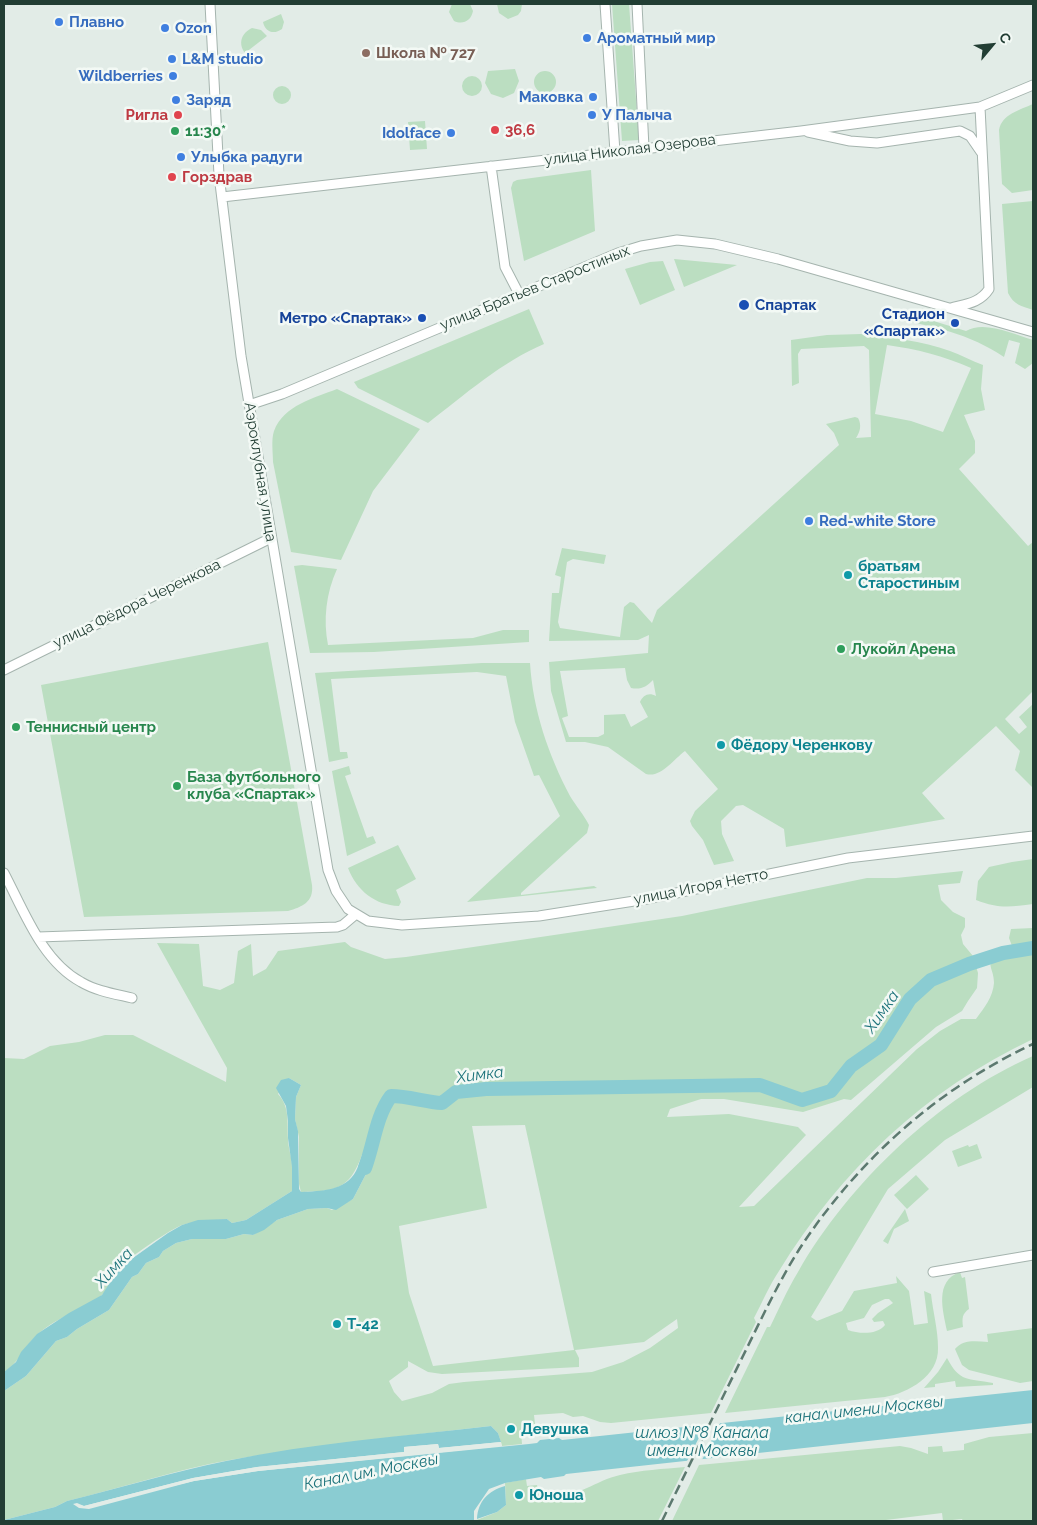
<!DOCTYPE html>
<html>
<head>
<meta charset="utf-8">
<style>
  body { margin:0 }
  #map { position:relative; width:1037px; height:1525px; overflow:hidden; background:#e2ece7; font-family:Raleway,sans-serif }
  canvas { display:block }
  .frame { position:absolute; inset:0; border:5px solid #223e34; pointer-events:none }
  .north { position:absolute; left:967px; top:20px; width:50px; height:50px; -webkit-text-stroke:4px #f3f9f5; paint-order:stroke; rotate:62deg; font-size:14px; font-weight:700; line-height:20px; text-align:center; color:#223e34 }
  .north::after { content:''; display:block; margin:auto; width:18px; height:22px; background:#223e34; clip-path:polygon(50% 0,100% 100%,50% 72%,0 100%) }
</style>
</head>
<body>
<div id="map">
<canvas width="1037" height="1525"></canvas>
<div class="frame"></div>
<div class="north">С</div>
</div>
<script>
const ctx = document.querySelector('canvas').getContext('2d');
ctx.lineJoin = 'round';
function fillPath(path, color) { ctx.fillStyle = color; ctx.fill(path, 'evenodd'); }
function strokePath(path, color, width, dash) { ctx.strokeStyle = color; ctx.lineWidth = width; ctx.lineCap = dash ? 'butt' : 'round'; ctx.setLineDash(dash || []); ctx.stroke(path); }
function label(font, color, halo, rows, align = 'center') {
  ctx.font = font + ' Raleway,sans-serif'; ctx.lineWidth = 5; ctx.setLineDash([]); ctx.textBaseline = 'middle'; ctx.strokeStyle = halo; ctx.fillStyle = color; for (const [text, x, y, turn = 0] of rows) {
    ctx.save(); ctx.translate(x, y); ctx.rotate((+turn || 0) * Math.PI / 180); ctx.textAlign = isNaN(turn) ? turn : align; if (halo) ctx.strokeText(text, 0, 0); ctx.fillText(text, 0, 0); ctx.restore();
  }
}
fillPath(new Path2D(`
  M 452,4 L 470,4 L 473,11 C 471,21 463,25 454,21 L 449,12 Z
  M 497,4 L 522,4 L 521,11 L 518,15 L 508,19 L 499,13 Z
  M 612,4 L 629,4 L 639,140 L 622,141 Z
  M 281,14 L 284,22 L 282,29 C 274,35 265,32 263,22 Z
  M 252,28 L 261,30 L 267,36 L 245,53 C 238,44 241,33 252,28 Z
  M 515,69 L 519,81 L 514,93 L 503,98 L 491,94 L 485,83 L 488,71 Z
  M534 82a11 11 0 1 1 22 0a11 11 0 1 1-22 0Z
  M462 86a10 10 0 1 1 20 0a10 10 0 1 1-20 0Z
  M273 95a9 9 0 1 1 18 0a9 9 0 1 1-18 0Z
  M 1033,104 L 1033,190 L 1012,193 L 1002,184 L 999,130 C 1002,114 1020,110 1033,104 Z
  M 425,121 L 427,149 L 410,150 L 408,122 Z
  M 591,170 L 595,231 L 524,261 L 511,188 L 513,182 L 517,180 Z
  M 1033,201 L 1033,310 C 1021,306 1014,305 1008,293 L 1002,204 Z
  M 674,259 L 737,265 L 684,287 Z
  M 663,261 L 675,290 L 640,305 L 625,269 L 650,262 Z
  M 888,307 L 966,331 C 984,320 1014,334 1033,340 L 1033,363 L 1025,369 L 1015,363 L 1020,343 L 1009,340 L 1004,357 C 972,335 927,323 888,319 Z
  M 529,309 L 544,344 C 503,361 463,396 428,423 L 358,388 L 354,382 Z
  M 861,334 C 890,337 922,341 950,351 C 961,355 972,361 983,365 L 981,389 L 985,410 L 964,415 L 975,441 L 975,453 L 959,469 L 1028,546 L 1033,542 L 1033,691 L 1005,719 L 1019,734 L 1027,727 L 1019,717 L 1033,704 L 1033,788 L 1015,770 L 1020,751 L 996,726 L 922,793 L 945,819 L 786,847 L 784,829 L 743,805 L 736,806 L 721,821 L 722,834 L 734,861 L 714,865 L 703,840 L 692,826 L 690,821 L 695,811 L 718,789 L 685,751 C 673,760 661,778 646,774 L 608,747 L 585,742 L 566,742 L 551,691 L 549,662 L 648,653 L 649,635 L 638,640 L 549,641 L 552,593 L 559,593 L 561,577 L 555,575 L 562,548 L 606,555 L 604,564 L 573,559 L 567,562 L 558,622 L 560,628 L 620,637 L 624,607 L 630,602 L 634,603 L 652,623 L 657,610 L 839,445 L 834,433 L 826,424 L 855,417 L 858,418 C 862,425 860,432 856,438 L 871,437 L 869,350 L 864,346 L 801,349 L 798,354 L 799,383 L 792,386 L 791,340 L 827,335 ZM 887,345 C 916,349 944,356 971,368 L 943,432 L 911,421 L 875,414 ZM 625,668 L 627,680 L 631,688 C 641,690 646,687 653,680 L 656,696 C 649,692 643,695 640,702 L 648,717 L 631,727 L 625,714 L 604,715 L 604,734 L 598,737 L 569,737 L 562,718 L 568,716 L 560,671 Z
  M 337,389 L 420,429 L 373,491 L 341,560 L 291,552 L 273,462 C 273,452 271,440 274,431 C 284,405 314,398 337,389 Z
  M 302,565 L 337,569 C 326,593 323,620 328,645 L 473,638 L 503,630 L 529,630 L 529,642 L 374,652 L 310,653 L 294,566 Z
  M 268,642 L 312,885 C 314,902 302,907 288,911 L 84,917 L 41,685 Z
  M 482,663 L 530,663 C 533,710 548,754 570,796 C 576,806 584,815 589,825 L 587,833 L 521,893 L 521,895 L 594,886 L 597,888 L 467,902 L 560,816 L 539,775 L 534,776 L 515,722 L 506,676 L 477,672 L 331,679 L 340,752 L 347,752 L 348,758 L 329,762 L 315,673 Z
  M 349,766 L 351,774 L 345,776 L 367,838 L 373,836 L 376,843 L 347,856 L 332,771 Z
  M 398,845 L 416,879 L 396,890 L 401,902 L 399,906 C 375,905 357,891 348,868 Z
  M 1033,859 L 1033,904 C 1010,907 999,909 976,900 L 978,881 L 989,867 L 1012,862 Z
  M 963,871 L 960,883 L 938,885 L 941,900 L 953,912 L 965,918 L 965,927 L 961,935 L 963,944 L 973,956 L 978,973 L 977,988 L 968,1001 L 962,1011 L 936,1027 L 851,1100 L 844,1099 L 803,1112 L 724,1099 L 701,1099 L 670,1109 L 667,1117 L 729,1114 L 798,1127 L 806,1135 L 739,1207 L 754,1206 L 917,1049 L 940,1031 L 961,1019 L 976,1019 C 984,1008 993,997 994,983 C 994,968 986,968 994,951 L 998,949 L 1010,949 L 1012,946 L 1009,938 L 1011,929 L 1033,928 L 1033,1039 C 925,1090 841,1170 779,1271 C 769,1286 762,1303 754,1318 L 756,1322 L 711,1413 L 611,1423 L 600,1422 L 583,1416 L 573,1417 L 563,1413 L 534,1415 L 535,1424 L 532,1425 L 533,1430 L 521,1431 L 522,1444 L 502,1446 L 498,1433 L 491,1426 C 403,1436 316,1445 230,1460 C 175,1470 121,1488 67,1501 L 55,1507 L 4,1520 L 4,1391 L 26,1376 L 56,1341 L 67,1337 L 77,1329 L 109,1310 L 132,1277 L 138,1274 L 146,1263 L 159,1257 L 163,1251 L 176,1243 L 192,1239 L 226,1239 L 244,1234 L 253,1235 L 277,1220 L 308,1209 L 327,1208 L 332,1210 L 353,1199 L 366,1174 L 372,1150 L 362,1155 C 349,1190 336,1191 301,1192 L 299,1184 L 299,1137 L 295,1119 L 296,1097 L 301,1085 L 289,1078 L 278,1094 C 290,1107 287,1122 288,1139 C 288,1148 292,1157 292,1167 C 293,1174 292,1183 292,1191 L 246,1220 L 232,1223 L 227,1219 C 212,1221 197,1220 182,1225 C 172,1228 126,1260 119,1267 C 113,1274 108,1291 101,1296 C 81,1311 54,1318 36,1336 C 24,1347 17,1365 4,1372 L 4,1058 L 24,1059 L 50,1046 L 79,1042 L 105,1035 L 133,1035 L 226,1082 L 227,1068 L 157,943 L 199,944 L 203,986 L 220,990 L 234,983 L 238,951 L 251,944 L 253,976 L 266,969 L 278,951 L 345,942 L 351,947 L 385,959 L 406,957 L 682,916 L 867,878 L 896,878 ZM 525,1125 L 574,1350 L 433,1366 L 409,1293 L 399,1226 L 487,1208 L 472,1126 ZM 677,1319 L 678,1328 L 650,1348 L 623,1362 L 592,1372 L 464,1382 L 449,1384 L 432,1393 L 402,1401 L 394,1392 L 389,1381 L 408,1367 L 408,1361 L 428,1372 L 442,1374 L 579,1367 L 579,1358 L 575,1350 L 644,1342 Z
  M 1033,1056 L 1033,1087 L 945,1140 L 888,1189 L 811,1317 L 817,1321 L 842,1311 L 854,1291 L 897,1283 L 896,1276 L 909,1291 L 914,1325 L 928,1323 L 924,1291 L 931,1294 C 933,1312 938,1330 938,1348 C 939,1376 908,1393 885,1397 L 725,1413 L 767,1327 L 770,1327 C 779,1309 787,1290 798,1272 C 849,1183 939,1097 1033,1056 ZM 885,1299 L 889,1299 L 893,1303 L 878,1313 L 872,1319 L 874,1322 L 883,1321 L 885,1325 C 877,1335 859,1334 848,1330 L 846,1323 L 864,1318 L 872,1305 Z
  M 977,1144 L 982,1158 L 958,1167 L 952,1151 L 968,1145 L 969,1147 Z
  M 916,1175 L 929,1189 L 907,1209 L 894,1195 Z
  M 905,1209 L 909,1221 L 894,1229 L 888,1244 L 883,1241 Z
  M 960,1272 L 962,1278 L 965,1277 L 969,1309 C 962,1314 962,1318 963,1327 L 947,1331 C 943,1311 934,1281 960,1272 Z
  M 1033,1328 L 1033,1381 L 1020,1383 L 969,1370 L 962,1365 L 955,1349 C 963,1339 976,1341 988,1342 L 987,1334 Z
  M 947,1358 C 960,1383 968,1378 993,1383 L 993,1385 L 956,1387 L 955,1381 L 935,1384 L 935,1387 L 924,1388 L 938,1372 Z
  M 1033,1433 L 1033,1521 L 963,1521 L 962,1519 L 943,1521 L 942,1513 L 878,1521 L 672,1521 L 699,1465 L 900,1446 L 911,1448 L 928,1454 L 928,1447 L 942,1446 L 943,1452 L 964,1450 L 964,1444 L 989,1437 Z
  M 685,1467 L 658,1521 L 474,1521 L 497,1512 L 506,1505 L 505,1483 L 526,1479 L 527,1486 L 537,1485 L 539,1494 L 546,1493 L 547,1497 C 574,1500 594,1481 620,1475 C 641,1470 663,1469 685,1467 Z`), '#bbdec1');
fillPath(new Path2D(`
  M 289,1078 L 301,1085 L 296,1097 L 295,1119 L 298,1131 L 299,1189 L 301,1192 C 320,1191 346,1191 356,1171 C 360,1164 360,1156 366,1150 L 372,1150 L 366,1174 L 353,1199 L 336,1210 L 327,1208 L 308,1209 L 277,1220 L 264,1230 L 253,1235 L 244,1234 L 226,1239 L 192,1239 L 176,1243 L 163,1251 L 159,1257 L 146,1263 L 138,1274 L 132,1277 L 109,1310 L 77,1329 L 67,1337 L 56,1341 L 26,1376 L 4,1391 L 4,1372 L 16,1362 L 21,1352 L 37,1334 L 69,1313 L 102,1295 L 119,1268 L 168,1233 L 182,1225 L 198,1220 L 227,1219 L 232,1223 L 246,1220 L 292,1191 L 292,1167 L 288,1138 L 288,1121 L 286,1106 L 276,1088 L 281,1080 Z
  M 1033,1390 L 1033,1423 L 566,1474 L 564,1476 L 544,1479 L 541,1477 L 505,1483 L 489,1489 L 474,1511 L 474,1520 L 469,1521 L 4,1521 L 4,1520 L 55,1507 L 67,1501 C 120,1488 173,1472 226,1461 C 313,1443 403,1436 491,1426 L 498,1433 L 501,1442 L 439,1448 L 438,1444 L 404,1447 L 404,1452 L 257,1467 L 193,1478 L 84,1506 L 80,1505 L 79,1508 L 194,1481 L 258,1471 L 529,1444 L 537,1443 L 540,1440 L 559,1438 L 562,1440 Z
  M 505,1486 L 506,1505 L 497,1512 L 477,1519 C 478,1501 488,1491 505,1486 Z`), '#8accd2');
fillPath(new Path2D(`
  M 721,1421 L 701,1462 L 686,1463 L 707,1422 Z
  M 501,1442 L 502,1446 L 258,1471 L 194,1481 L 89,1509 L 79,1508 L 73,1504 L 77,1503 L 84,1506 L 193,1478 L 257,1467 L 404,1452 L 404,1447 L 438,1444 L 439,1448 Z`), '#e2ece7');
strokePath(new Path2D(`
  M 365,1168 C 374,1144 376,1116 391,1096 C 408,1096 425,1102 442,1103 L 456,1092 L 486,1089 L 760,1085 L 802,1100 L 831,1091 L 851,1066 L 881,1045 L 910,999 L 931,980 L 969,964 L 1003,953 L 1033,948`), '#8accd2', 14);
const street = new Path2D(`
  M 210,4 L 219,175 L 241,356 L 328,870 L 336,891 L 348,909 L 368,921 L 402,925 L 539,916 L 647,899 L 848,858 L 1033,836
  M 605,4 L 615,152
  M 637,4 L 644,148
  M 808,132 L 850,141 L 877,143 L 960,131 L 970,136 L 981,152
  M 491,166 L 505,267 L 519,294
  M 222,197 L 801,131 L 958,110 L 980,107 L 1033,85
  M 951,308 C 966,304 980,303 989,289 L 980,107
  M 249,405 L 282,394 L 618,253 L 641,246 L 677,240 L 715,244 L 778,259 L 1033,332
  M 4,670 L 271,538
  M 4,873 C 24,911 42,961 81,982 C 96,991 115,994 132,998
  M 38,937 L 337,927 L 343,925 L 356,914
  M 933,1272 L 1033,1255`);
strokePath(street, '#a5b4ae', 11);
strokePath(street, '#fff', 9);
strokePath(new Path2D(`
  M 662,1521 C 688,1468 714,1415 740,1362 C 760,1322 778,1282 802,1245 C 860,1158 939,1088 1033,1044`), '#5c796f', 2.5, [10, 5]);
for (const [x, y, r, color] of [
  [59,22,5,"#3f7fe0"],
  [165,28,5,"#3f7fe0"],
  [587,38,5,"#3f7fe0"],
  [366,53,5,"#8d6e63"],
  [172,59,5,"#3f7fe0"],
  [173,76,5,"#3f7fe0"],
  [593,97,5,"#3f7fe0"],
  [176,100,5,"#3f7fe0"],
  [178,115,5,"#e0444e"],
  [592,115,5,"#3f7fe0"],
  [495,130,5,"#e0444e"],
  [175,131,5,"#2e9e5b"],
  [451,133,5,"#3f7fe0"],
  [181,157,5,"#3f7fe0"],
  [172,177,5,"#e0444e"],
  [744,305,6,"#1a4fb4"],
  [422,318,5,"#1a4fb4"],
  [955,323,5,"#1a4fb4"],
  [809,521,5,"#3f7fe0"],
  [848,575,5,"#0f9aa8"],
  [841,649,5,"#2e9e5b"],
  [16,727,5,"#2e9e5b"],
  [721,745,5,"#0f9aa8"],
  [177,786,5,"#2e9e5b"],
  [337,1324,5,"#0f9aa8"],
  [511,1429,5,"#0f9aa8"],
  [519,1495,5,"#0f9aa8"]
]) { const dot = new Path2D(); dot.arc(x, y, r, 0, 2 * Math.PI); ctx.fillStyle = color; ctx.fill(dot); strokePath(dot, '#f3f9f5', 2); }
label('bold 15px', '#366cbe', '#f3f9f5', [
  ["Плавно",69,22],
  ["Ozon",175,28],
  ["Ароматный мир",597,38],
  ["L&M studio",182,59],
  ["Wildberries",163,76,"right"],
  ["Маковка",583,97,"right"],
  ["Заряд",186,100],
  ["У Палыча",602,115],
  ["Idolface",441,133,"right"],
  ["Улыбка радуги",191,157],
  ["Red-white Store",819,521]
], 'left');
label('bold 15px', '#785e54', '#f3f9f5', [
  ["Школа № 727",376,53]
], 'left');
label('bold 15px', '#be3a42', '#f3f9f5', [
  ["Ригла",168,115,"right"],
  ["36,6",505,130],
  ["Горздрав",182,177]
], 'left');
label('bold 15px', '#27864d', '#f3f9f5', [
  ["11:30*",185,131],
  ["Лукойл Арена",851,649],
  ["Теннисный центр",26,727],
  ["База футбольного",187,777],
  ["клуба «Спартак»",187,794]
], 'left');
label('15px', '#223e34', '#f3f9f5', [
  ["улица Николая Озерова",630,150,-7],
  ["улица Братьев Старостиных",535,288,-22],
  ["Аэроклубная улица",260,472,81],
  ["улица Фёдора Черенкова",137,604,-26],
  ["улица Игоря Нетто",701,887,-11]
]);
label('bold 15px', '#164399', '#f3f9f5', [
  ["Спартак",755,305,"left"],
  ["Стадион",945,314],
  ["«Спартак»",945,331],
  ["Метро «Спартак»",412,318]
], 'right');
label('bold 15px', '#0d838f', '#f3f9f5', [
  ["братьям",858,566],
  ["Старостиным",858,583],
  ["Фёдору Черенкову",731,745],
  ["Т-42",347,1324],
  ["Девушка",521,1429],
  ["Юноша",529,1495]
], 'left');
label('italic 16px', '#1b727a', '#f3f9f5', [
  ["Химка",882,1012,-55],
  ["Химка",480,1075,-7],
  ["Химка",114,1268,-47],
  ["канал имени Москвы",864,1410,-6],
  ["шлюз №8 Канала",702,1433],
  ["имени Москвы",702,1451],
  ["Канал им. Москвы",371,1472,-11]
]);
</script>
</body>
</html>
